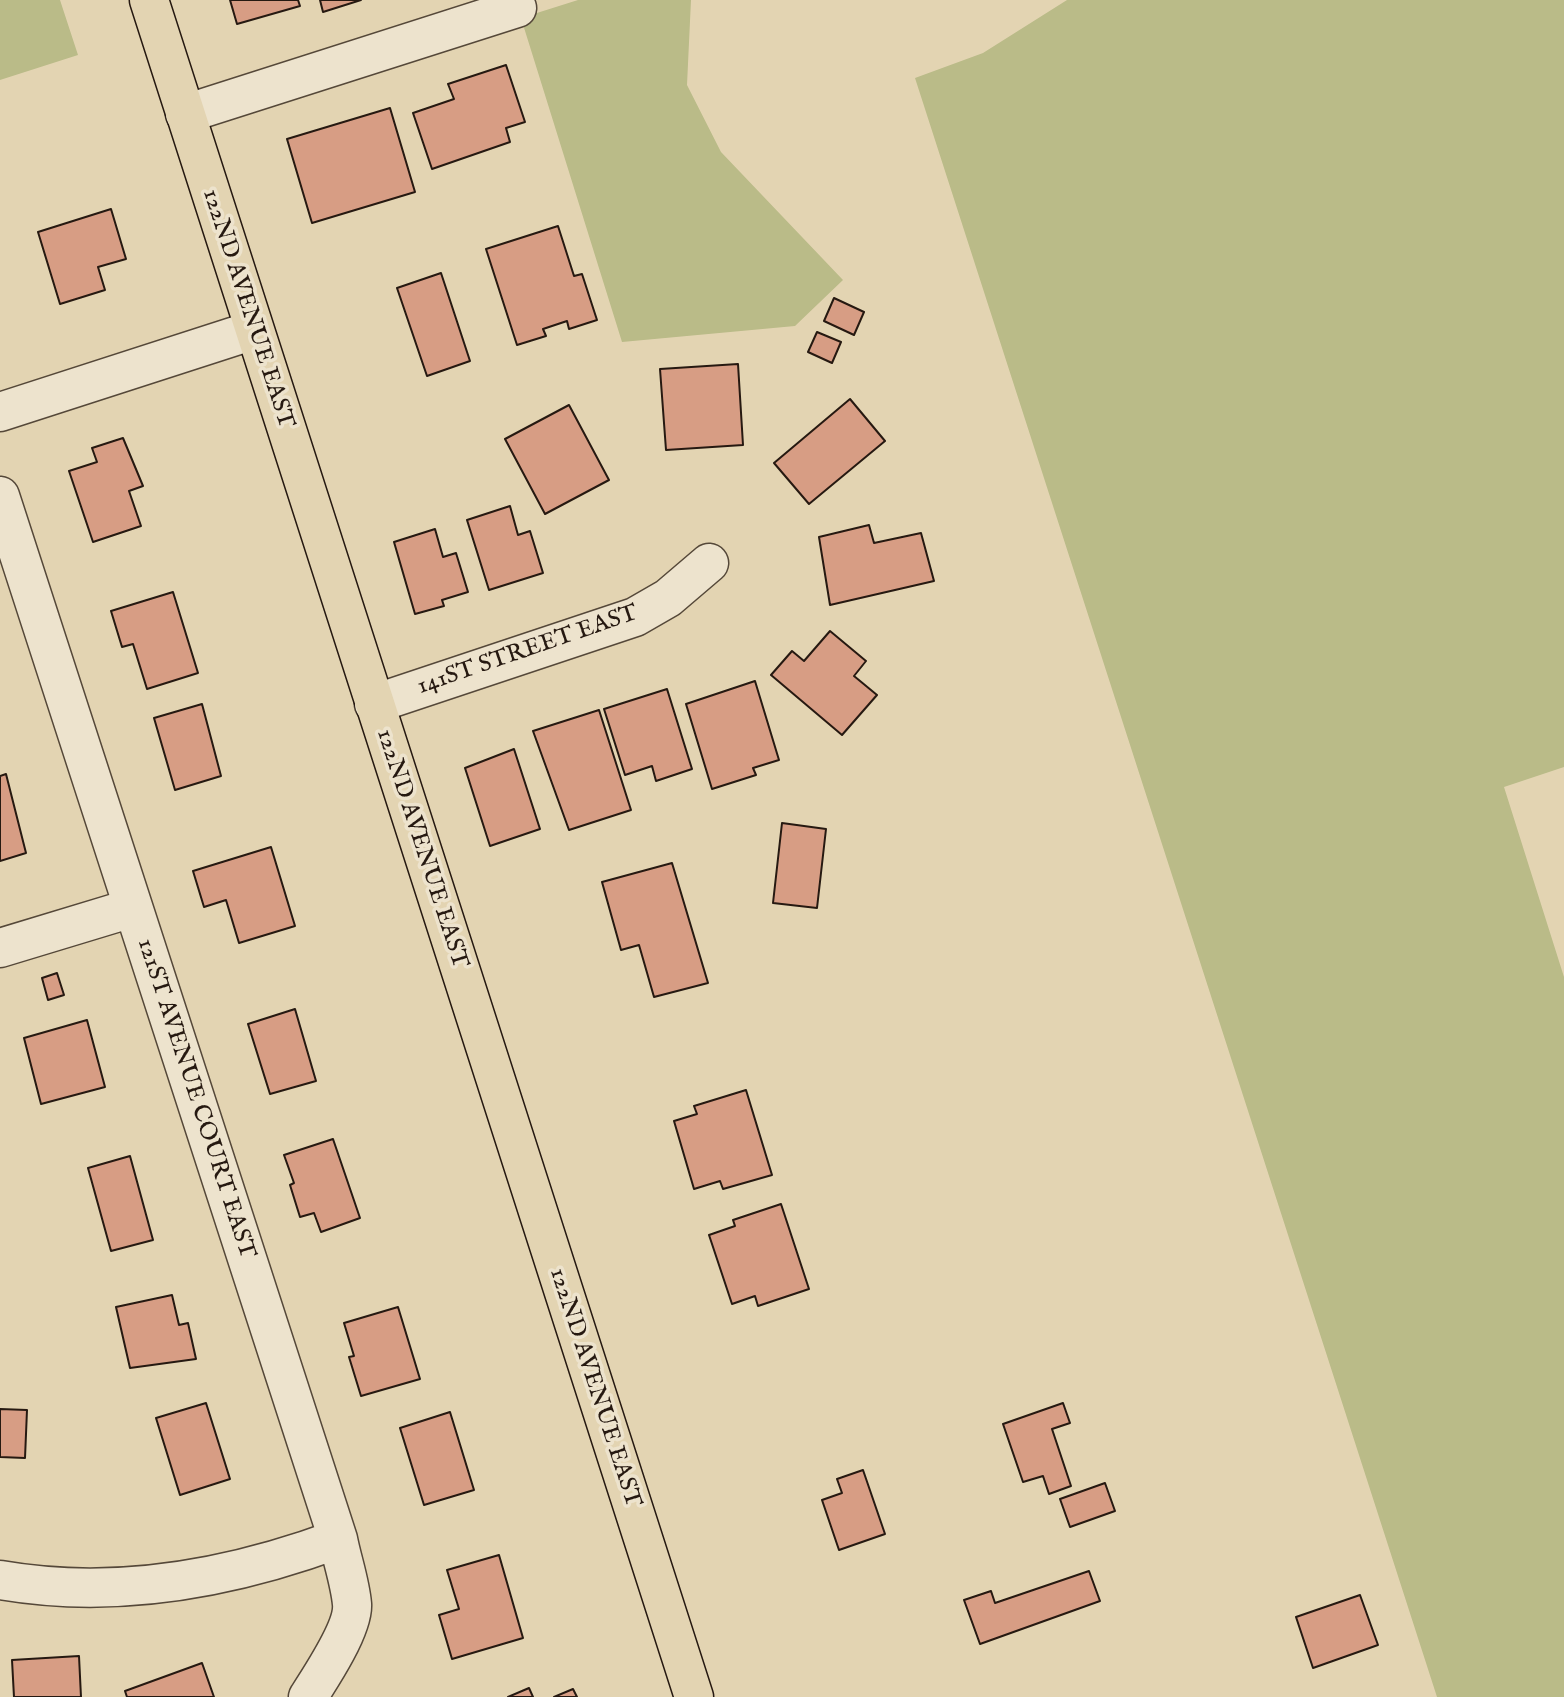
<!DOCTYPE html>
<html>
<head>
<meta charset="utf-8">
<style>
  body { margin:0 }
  canvas { display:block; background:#e3d4b2 }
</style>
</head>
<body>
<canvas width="1564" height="1697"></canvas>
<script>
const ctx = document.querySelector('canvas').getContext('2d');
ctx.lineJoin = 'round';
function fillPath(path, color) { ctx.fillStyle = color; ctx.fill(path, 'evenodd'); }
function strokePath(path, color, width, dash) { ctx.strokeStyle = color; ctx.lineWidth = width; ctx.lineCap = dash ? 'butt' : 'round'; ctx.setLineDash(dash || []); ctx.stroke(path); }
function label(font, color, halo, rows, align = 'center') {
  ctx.font = font + ' "IM FELL English",serif'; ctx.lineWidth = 7; ctx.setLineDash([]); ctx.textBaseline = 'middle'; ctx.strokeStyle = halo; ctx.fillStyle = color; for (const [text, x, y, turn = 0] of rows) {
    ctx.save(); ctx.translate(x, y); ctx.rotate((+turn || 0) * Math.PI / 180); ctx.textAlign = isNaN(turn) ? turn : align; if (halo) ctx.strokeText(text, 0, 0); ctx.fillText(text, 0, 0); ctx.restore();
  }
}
fillPath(new Path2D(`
  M 0,0 L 60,0 L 78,55 L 0,80 Z
  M 578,0 L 691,0 L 687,85 L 721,152 L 843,280 L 795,326 L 622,342 L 521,18 Z
  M 1067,0 L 1564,0 L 1564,767 L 1504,787 L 1564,977 L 1564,1697 L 1437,1697 L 915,78 L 983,53 Z`), '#babb88');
const building = new Path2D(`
  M 230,0 L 298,0 L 300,6 L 237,24 Z
  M 320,0 L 361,0 L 323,12 Z
  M 506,65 L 525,122 L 506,128 L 510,142 L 432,169 L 413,113 L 454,99 L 448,84 Z
  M 390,108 L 415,192 L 312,223 L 287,139 Z
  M 111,209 L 126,259 L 98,267 L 105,290 L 60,304 L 38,232 Z
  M 558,226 L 574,276 L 582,274 L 597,320 L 569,329 L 567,321 L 543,329 L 546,336 L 517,345 L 486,249 Z
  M 441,273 L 470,361 L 427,376 L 397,288 Z
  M 834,298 L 864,312 L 854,335 L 824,321 Z
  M 817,332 L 841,342 L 832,363 L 808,352 Z
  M 738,364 L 743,445 L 666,450 L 660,369 Z
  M 850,399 L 885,441 L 809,504 L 774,463 Z
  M 569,405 L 609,480 L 545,514 L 505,439 Z
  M 123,438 L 143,486 L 129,491 L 141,526 L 93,542 L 69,471 L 97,462 L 92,448 Z
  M 510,506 L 518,535 L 530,531 L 543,573 L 489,590 L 467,520 Z
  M 869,525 L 874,543 L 921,533 L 934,581 L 830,605 L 819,537 Z
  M 435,529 L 443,557 L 456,553 L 468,592 L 442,600 L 444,606 L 415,614 L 394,542 Z
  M 173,592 L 198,673 L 147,689 L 133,644 L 122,647 L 111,611 Z
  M 830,631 L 866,661 L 854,676 L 877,695 L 842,735 L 771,675 L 792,651 L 804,661 Z
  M 755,681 L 779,760 L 753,768 L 756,775 L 712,789 L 686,704 Z
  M 667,689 L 692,769 L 656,781 L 652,766 L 625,775 L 604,709 Z
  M 202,704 L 221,776 L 175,790 L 154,718 Z
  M 599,710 L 631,810 L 569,830 L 533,731 Z
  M 514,749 L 540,829 L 490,846 L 465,768 Z
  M 6,774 L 26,853 L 0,861 L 0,776 Z
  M 782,823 L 826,829 L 817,908 L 773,903 Z
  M 271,847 L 295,926 L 239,943 L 226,900 L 204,907 L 193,871 Z
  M 672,863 L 708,983 L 654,997 L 639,945 L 621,950 L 602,882 Z
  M 57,973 L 64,995 L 48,1000 L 42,978 Z
  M 295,1009 L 316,1081 L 270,1094 L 248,1024 Z
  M 87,1020 L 105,1087 L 41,1104 L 24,1038 Z
  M 746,1090 L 772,1175 L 723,1189 L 720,1181 L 694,1189 L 674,1121 L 697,1114 L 694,1106 Z
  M 333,1139 L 360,1218 L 321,1232 L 314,1213 L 300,1217 L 290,1185 L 294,1183 L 284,1155 Z
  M 130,1156 L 153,1240 L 111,1251 L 88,1168 Z
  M 781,1204 L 809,1289 L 758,1306 L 755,1296 L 732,1304 L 709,1235 L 735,1226 L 733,1220 Z
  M 172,1295 L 179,1325 L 188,1323 L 196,1359 L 130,1368 L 116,1307 Z
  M 398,1307 L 420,1379 L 361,1396 L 349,1357 L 354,1356 L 344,1323 Z
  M 206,1403 L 230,1479 L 180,1495 L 156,1418 Z
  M 1063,1403 L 1070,1423 L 1052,1429 L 1071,1486 L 1049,1494 L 1043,1476 L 1023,1482 L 1003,1424 Z
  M 0,1409 L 27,1410 L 25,1458 L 0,1457 Z
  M 450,1412 L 474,1490 L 424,1505 L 400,1428 Z
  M 863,1470 L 885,1534 L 839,1550 L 822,1500 L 842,1493 L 837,1479 Z
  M 1105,1483 L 1115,1511 L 1070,1527 L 1060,1499 Z
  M 499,1555 L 523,1638 L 452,1659 L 439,1615 L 459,1609 L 447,1570 Z
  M 1089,1571 L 1100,1601 L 980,1644 L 964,1600 L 991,1591 L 995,1603 Z
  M 1360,1595 L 1378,1645 L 1313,1668 L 1296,1617 Z
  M 79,1656 L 81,1697 L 14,1697 L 12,1660 Z
  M 202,1663 L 214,1697 L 127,1697 L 125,1691 Z
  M 529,1688 L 533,1697 L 508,1697 Z
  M 573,1689 L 577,1697 L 554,1697 Z`);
fillPath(building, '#d79d84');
strokePath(building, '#261911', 2);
const minor = new Path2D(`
  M 185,114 L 517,8
  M 0,412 L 254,330
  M 0,496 L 338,1539 C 342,1560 350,1582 352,1604 C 354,1627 321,1677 308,1697
  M 374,704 L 635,617 L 668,598 L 709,563
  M 0,948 L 132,908
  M 0,1580 C 115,1600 230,1579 338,1539`);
const major = new Path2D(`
  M 149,0 L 694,1697`);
strokePath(minor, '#554839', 41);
strokePath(major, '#261911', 41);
strokePath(minor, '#ede3cd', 38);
strokePath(major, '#e3d4b2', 38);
label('24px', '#261911', '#ede3cd', [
  ["122ND AVENUE EAST",247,309,72],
  ["141ST STREET EAST",528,651,-19],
  ["122ND AVENUE EAST",421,849,72],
  ["121ST AVENUE COURT EAST",195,1099,72],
  ["122ND AVENUE EAST",594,1388,72]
]);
</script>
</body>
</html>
